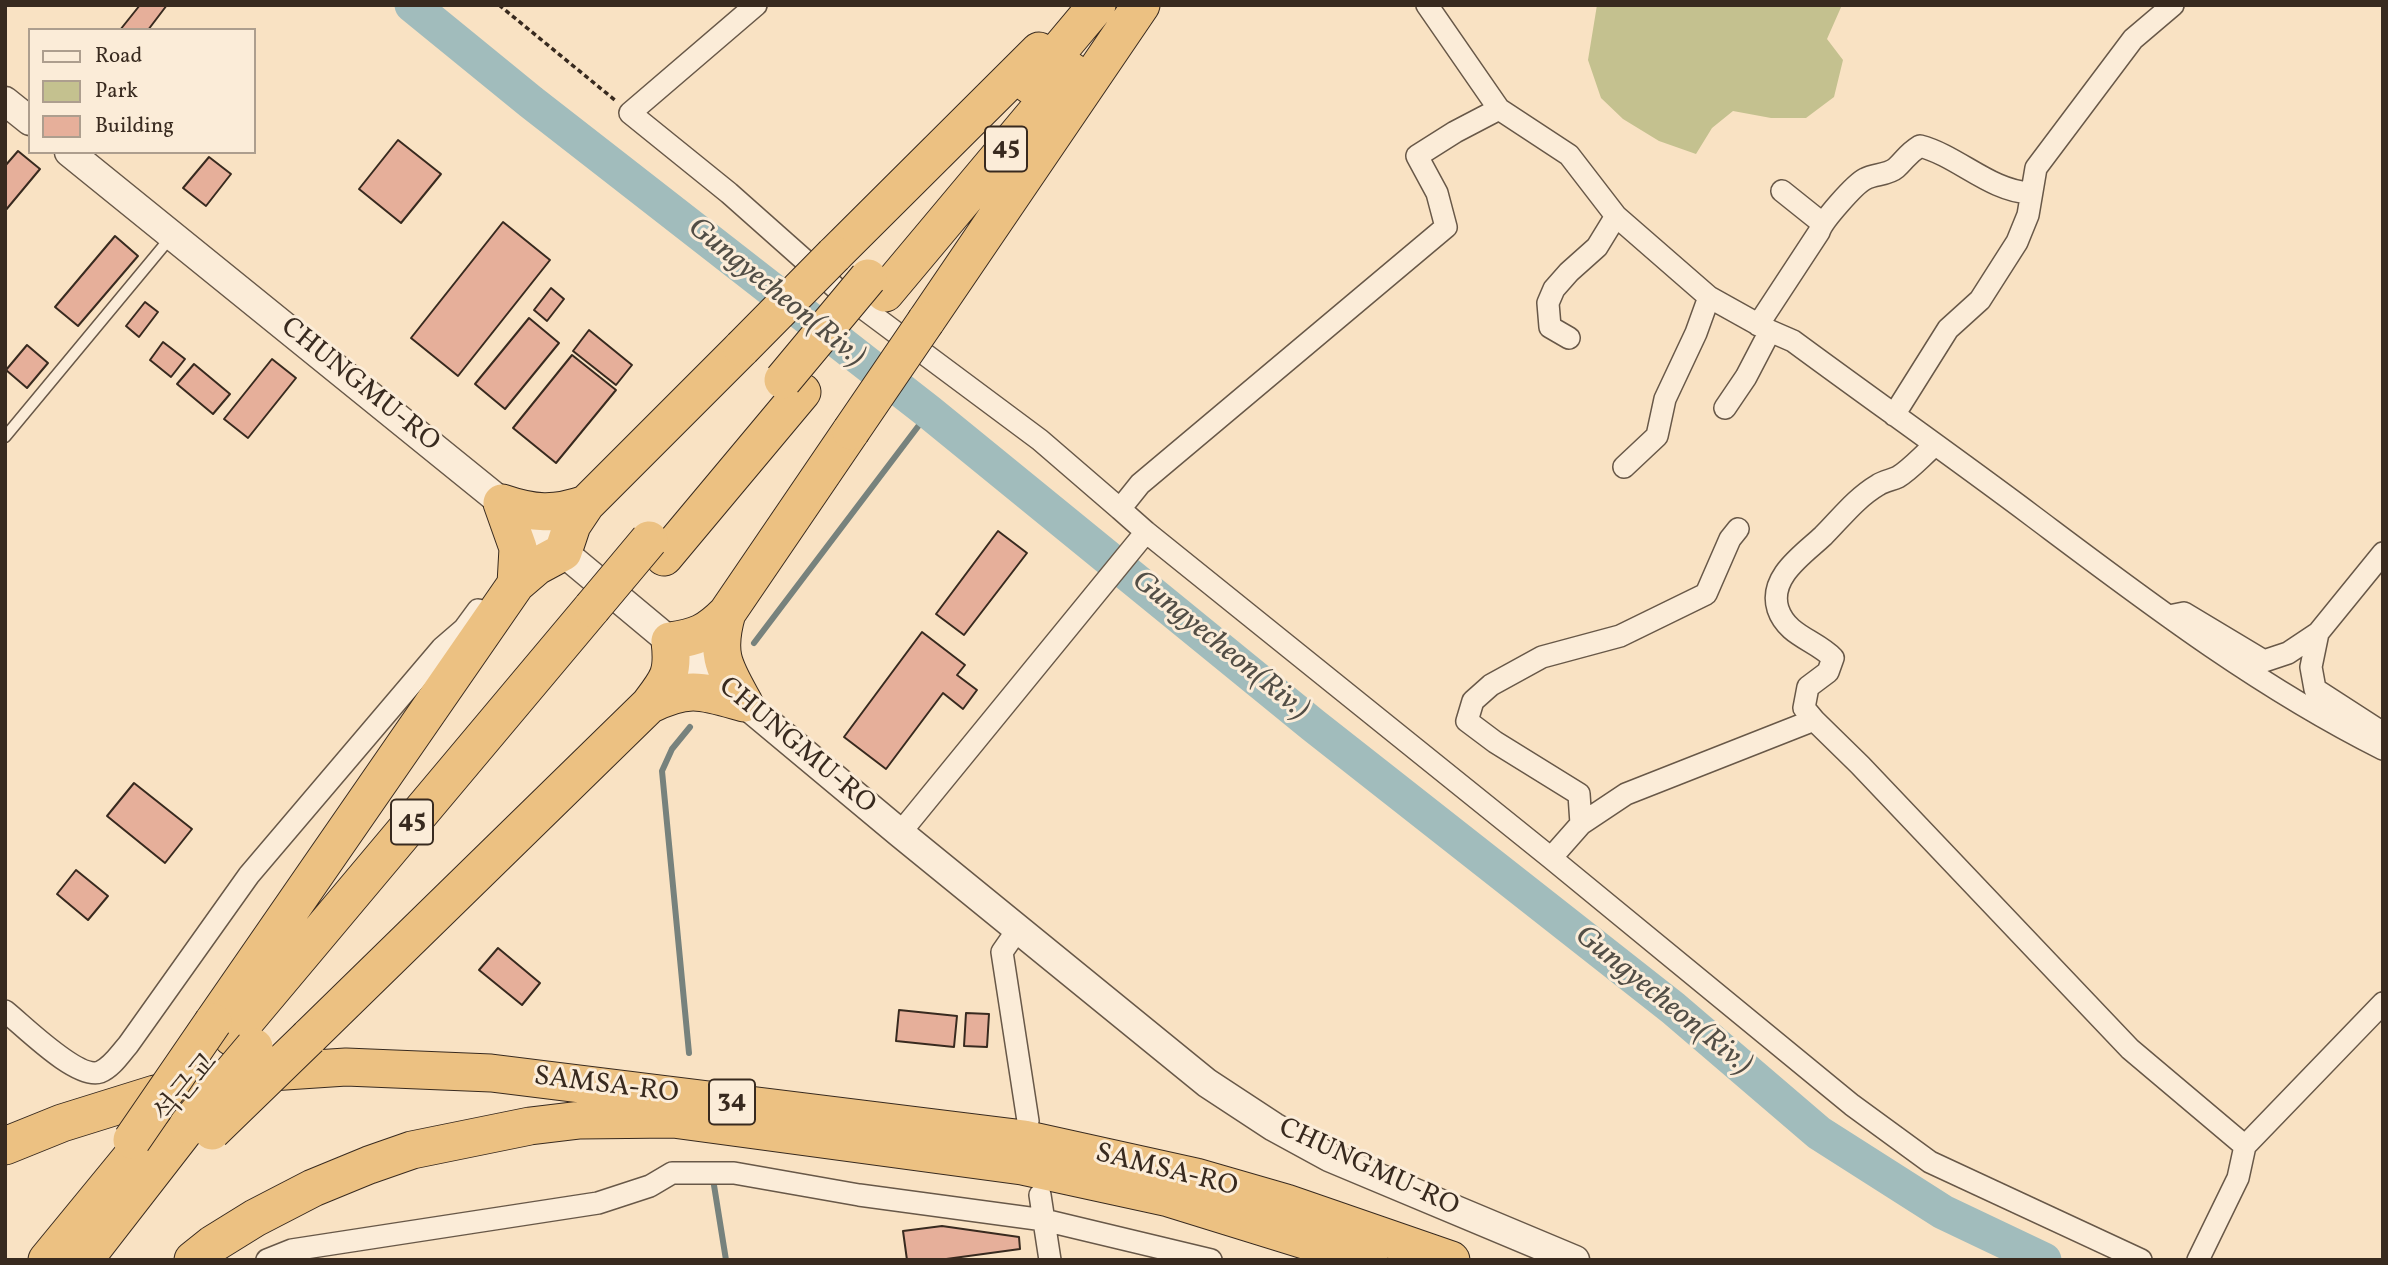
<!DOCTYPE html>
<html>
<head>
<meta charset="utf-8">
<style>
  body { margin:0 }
  #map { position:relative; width:2388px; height:1265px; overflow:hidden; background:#f9e2c3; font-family:Vollkorn,serif }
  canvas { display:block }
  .frame { position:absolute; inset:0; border:7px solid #382a1f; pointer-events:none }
  .legend { position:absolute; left:28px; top:28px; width:228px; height:126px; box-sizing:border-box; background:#fbecd8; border:2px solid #ad9e8e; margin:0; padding:9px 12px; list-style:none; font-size:21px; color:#382a1f }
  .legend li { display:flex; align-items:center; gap:14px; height:35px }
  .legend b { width:35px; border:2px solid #ad9e8e }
</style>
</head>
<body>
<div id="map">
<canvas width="2388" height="1265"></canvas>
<div class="frame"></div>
<ul class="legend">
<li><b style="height:9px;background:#fbecd8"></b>Road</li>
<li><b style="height:19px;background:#c4c18f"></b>Park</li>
<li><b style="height:19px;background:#e6af9a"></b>Building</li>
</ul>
</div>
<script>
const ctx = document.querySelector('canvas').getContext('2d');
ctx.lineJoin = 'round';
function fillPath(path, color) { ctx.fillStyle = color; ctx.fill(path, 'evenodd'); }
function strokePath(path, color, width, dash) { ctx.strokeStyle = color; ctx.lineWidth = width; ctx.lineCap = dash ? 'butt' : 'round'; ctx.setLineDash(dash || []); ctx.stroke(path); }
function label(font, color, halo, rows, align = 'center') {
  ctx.font = font + ' Vollkorn,"Noto Serif KR",serif'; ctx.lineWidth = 6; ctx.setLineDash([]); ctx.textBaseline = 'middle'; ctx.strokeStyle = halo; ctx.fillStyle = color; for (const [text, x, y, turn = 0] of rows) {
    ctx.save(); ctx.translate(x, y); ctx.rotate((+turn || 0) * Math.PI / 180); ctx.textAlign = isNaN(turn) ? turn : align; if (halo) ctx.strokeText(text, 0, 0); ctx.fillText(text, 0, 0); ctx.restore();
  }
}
fillPath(new Path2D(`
  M 1597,5 L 1842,5 L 1827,39 L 1843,60 L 1834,97 L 1806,118 L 1771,118 L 1733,111 L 1712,128 L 1696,154 L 1659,141 L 1623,119 L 1601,98 L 1588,60 Z`), '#c4c18f');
strokePath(new Path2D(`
  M 754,643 L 929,412
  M 689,1053 L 662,771 L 672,749 L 690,727
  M 713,1179 L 726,1260`), '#77827d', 6);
strokePath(new Path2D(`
  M 412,5 L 531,102 L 929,412 L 1313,725 L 1673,1008 L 1819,1133 L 1943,1212 L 2044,1260`), '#a1bcbc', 35);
const building = new Path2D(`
  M 140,5 L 167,5 L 148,30 L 120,30 Z
  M 398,140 L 441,174 L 401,223 L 359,189 Z
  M 18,151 L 40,169 L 5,211 L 5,166 Z
  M 209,157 L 231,174 L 206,206 L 183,188 Z
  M 503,222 L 550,260 L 458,376 L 411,338 Z
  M 115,236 L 138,256 L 78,326 L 55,307 Z
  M 551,288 L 564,299 L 547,321 L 534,310 Z
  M 145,302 L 158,312 L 139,337 L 126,326 Z
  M 529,318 L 559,343 L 505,409 L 475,384 Z
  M 589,330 L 632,365 L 616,385 L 573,351 Z
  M 163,342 L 185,359 L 171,377 L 150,360 Z
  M 27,345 L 48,363 L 27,388 L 6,370 Z
  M 572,355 L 616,390 L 556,463 L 513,428 Z
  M 272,359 L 296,378 L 248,438 L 224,419 Z
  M 194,364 L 230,394 L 213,414 L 177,384 Z
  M 998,531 L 1027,553 L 964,635 L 936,614 Z
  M 922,632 L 965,665 L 957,675 L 977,690 L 963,709 L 943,693 L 886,769 L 844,737 Z
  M 134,783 L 192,829 L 165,863 L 107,816 Z
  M 76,870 L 108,896 L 88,920 L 57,894 Z
  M 498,948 L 540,983 L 522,1005 L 479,970 Z
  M 899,1010 L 957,1016 L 954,1047 L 896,1041 Z
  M 966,1013 L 989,1014 L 987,1047 L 964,1046 Z
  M 942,1226 L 1019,1237 L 1020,1249 L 939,1260 L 907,1260 L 903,1231 Z`);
fillPath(building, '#e6af9a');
strokePath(building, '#382a1f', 2);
const service = new Path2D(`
  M 5,437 L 171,237`);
const minor = new Path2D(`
  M 756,5 L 630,113 L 729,193 L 836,288 L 1040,440 L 1120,509
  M 1427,5 L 1499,109 L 1455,132 L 1417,156 L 1437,193 L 1446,227 L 1140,484 L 1120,509 L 1146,532 L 1551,858 L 1852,1105 L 1930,1162 L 2141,1260
  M 1499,109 L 1569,155 L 1616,216 L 1709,297 L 1770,331 L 1793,341 C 1873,400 1954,457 2034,517 C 2146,601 2257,686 2383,749
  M 1782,191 L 1822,223
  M 1758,325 L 1819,232 C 1822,221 1855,184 1865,179 C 1874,174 1888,175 1896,168 C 1906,159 1907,154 1920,146 C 1958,156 1990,191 2030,193
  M 1569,338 L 1550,327 L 1548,303 L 1554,289 L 1569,272 L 1597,247 L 1616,216
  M 1725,408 L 1746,377 L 1770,331
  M 1894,415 L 1948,329 L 1980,300 L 2017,242 L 2028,215 L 2036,168 L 2133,39 L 2173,5
  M 1624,467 L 1657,436 L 1665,399 L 1696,333 L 1709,297
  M 2169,616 L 2184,613 L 2264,661 L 2288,653 L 2318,633 L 2383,553
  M 2318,633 L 2311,667 L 2315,689 L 2383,733
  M 1814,720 L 1804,708 L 1808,687 L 1828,672 L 1833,658 C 1816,640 1787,636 1778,609 C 1768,577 1804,554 1823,536 C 1841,518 1856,498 1878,485 C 1884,481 1892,480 1898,477 C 1911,469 1923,455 1935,445
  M 1581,824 L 1579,794 L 1495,742 L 1467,721 L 1473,701 L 1491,685 L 1542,657 L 1620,636 L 1706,594 L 1730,539 L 1738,529
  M 900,833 L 1146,532
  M 1551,858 L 1581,824 L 1626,794 L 1814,720 L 1860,765 L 2130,1049 L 2245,1146
  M 1018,929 L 1002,952 L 1028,1121
  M 5,1011 C 24,1026 77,1080 100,1072 C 112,1067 120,1054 128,1045 L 249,875 L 442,648 L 464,629 L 478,610
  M 1040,1195 L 1050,1260
  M 267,1260 L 292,1250 L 598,1203 L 650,1186 L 672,1173 L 734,1173 L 859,1195 L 1044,1220 L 1211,1260
  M 2198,1260 L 2238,1178 L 2245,1146 L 2383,1003`);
const tertiary = new Path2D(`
  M 5,101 L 30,121
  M 69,152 L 563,552 L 900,833 L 1207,1083 L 1274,1127 L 1329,1157 L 1575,1260`);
const trunk = new Path2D(`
  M 1030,85 L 1097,5
  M 834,255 L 1039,51
  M 885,293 L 1071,71
  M 926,321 L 1141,5
  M 502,503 C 534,514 554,515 586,504
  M 502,503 L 518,548 L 516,584
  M 664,557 L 802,392
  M 727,613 C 715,655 724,667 744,703
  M 649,705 C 689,685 702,691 744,703
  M 213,1022 L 516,584 L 537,566 L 563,552 L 572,525 L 586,504 L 742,348
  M 232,1037 L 592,608
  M 309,1037 L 649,705 C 668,680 674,674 670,641 C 697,637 707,633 727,613 L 851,431
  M 5,1146 L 62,1123 L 155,1094 L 255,1073 L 346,1067 L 491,1073 L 1024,1139 L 1196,1177 L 1286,1203 L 1451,1260
  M 47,1260 L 143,1143
  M 84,1260 L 188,1126
  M 193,1260 L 213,1244 L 255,1218 L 313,1188 L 369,1165 L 412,1150 L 530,1126 L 580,1120 L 673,1119 L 1022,1166 L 1169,1198 L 1369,1260`);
strokePath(service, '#685848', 13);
strokePath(minor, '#685848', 24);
strokePath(tertiary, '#685848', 31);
strokePath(trunk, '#382a1f', 39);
strokePath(new Path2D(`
  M 499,5 L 616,101`), '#382a1f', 3.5, [5, 3.5]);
strokePath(service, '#fbecd8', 10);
strokePath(minor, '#fbecd8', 21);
strokePath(tertiary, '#fbecd8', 28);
strokePath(trunk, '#ecc182', 37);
const trunkBridge = new Path2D(`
  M 742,348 L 834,255
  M 783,380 L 868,278
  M 851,431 L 926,321
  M 592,608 L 649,540
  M 188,1125 L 254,1047
  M 212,1131 L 309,1037
  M 132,1140 L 213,1022`);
strokePath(trunkBridge, '#382a1f', 39, []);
strokePath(trunkBridge, '#ecc182', 37);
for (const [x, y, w] of [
  [1006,149,42],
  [412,822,42],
  [732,1102,46]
]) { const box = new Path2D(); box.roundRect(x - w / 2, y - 22.5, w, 45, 5); ctx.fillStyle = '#fbecd8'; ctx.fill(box); strokePath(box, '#382a1f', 2); }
label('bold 26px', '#382a1f', null, [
  ["45",1006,149],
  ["45",412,822],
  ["34",732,1102]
]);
label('28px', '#382a1f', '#fbecd8', [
  ["CHUNGMU-RO",359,386,39],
  ["CHUNGMU-RO",796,747,40],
  ["SAMSA-RO",606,1087,7],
  ["석근교",188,1090,-50],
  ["CHUNGMU-RO",1368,1169,25],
  ["SAMSA-RO",1166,1172,14]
]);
label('italic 30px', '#524e46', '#fbecd8', [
  ["Gungyecheon(Riv.)",775,294,39],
  ["Gungyecheon(Riv.)",1219,647,39],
  ["Gungyecheon(Riv.)",1662,1002,39]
]);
</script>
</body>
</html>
